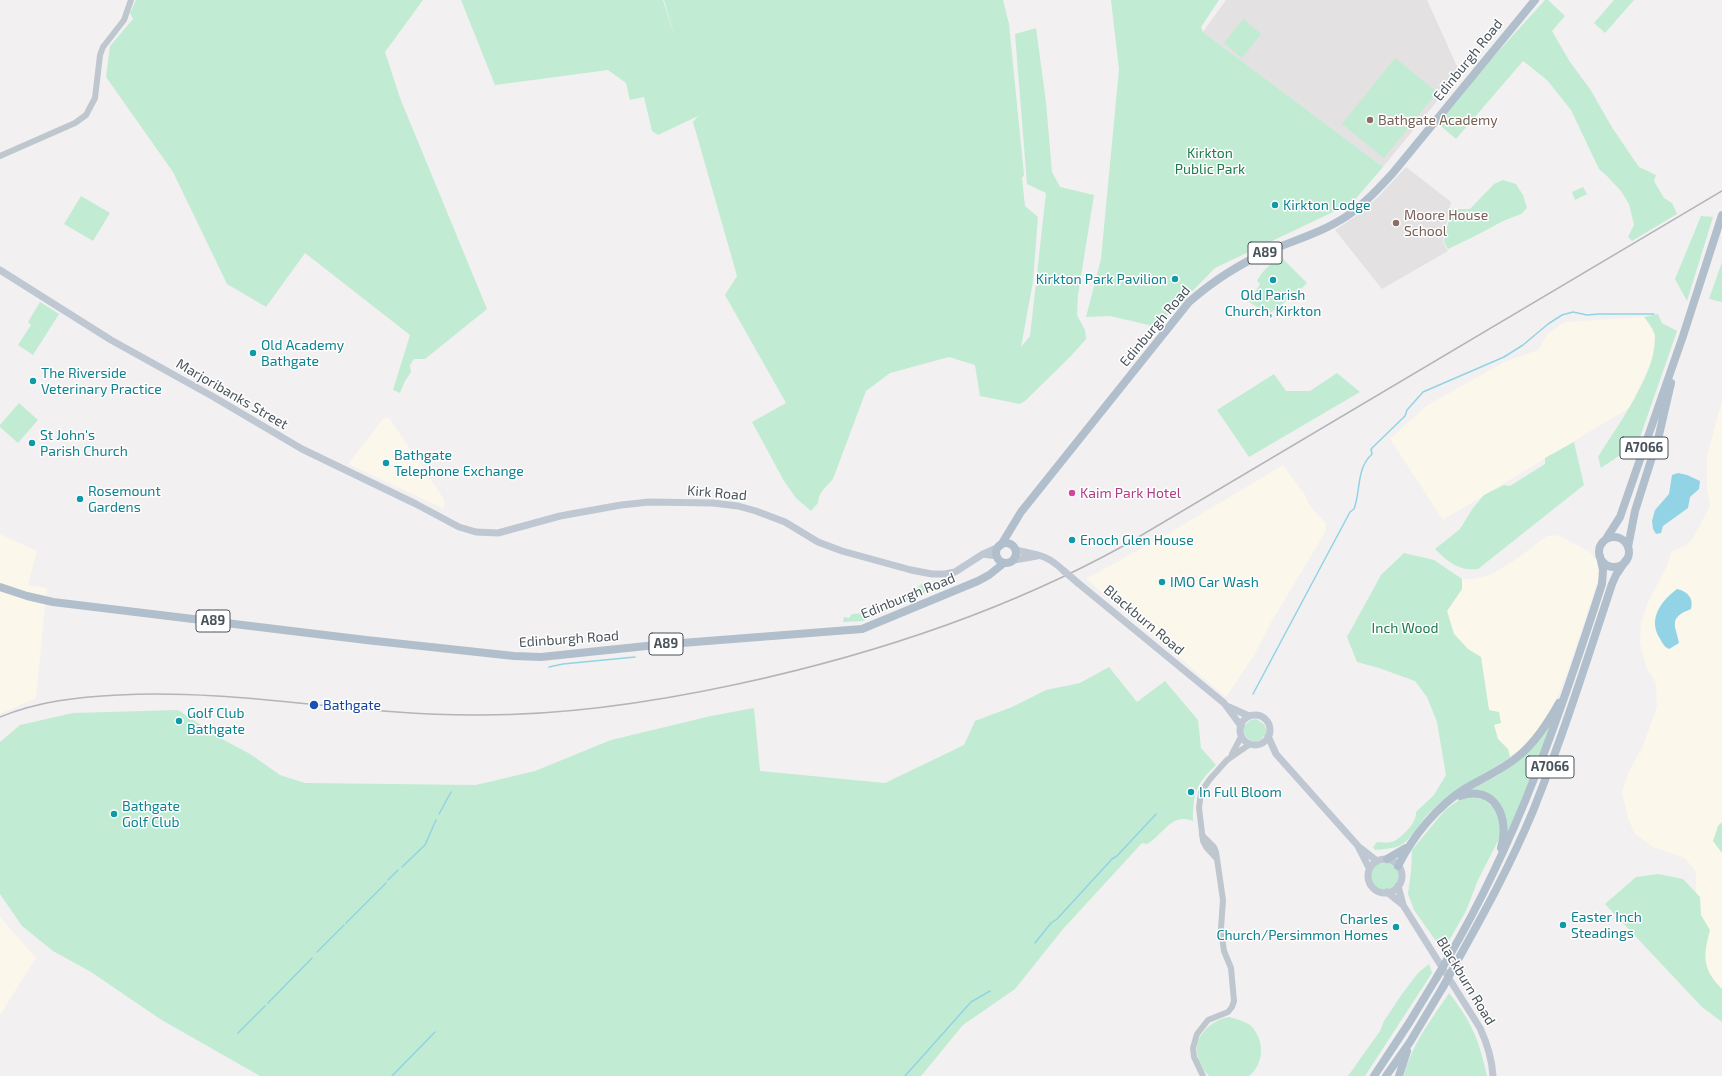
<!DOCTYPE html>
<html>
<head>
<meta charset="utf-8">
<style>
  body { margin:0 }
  canvas { display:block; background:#f2f0f0 }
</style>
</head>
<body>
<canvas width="1722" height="1076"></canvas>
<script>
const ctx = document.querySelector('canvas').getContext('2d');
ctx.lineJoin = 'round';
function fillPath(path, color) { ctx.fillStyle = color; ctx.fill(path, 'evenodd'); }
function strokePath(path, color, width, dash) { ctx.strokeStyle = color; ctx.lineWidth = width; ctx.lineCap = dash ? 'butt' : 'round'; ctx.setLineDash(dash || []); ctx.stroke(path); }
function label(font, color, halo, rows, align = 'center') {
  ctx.font = font + ' "Exo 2",sans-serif'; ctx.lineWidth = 3; ctx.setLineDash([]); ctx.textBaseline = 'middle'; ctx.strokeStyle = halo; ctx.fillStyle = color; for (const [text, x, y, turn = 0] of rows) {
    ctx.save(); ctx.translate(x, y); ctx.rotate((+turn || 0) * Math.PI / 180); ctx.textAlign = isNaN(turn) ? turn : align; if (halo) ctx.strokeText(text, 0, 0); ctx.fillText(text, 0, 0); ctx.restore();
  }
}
fillPath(new Path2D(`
  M 1644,317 L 1655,335 L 1652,361 L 1629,408 L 1443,520 L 1390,439 L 1426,406 L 1504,362 L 1538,350 L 1548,333 L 1565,322 Z
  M 1722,401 L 1722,822 L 1716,833 L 1718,846 L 1722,848 L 1722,991 L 1702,971 L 1696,933 L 1696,872 L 1685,858 L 1653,847 L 1635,834 L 1628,818 L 1622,792 L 1629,771 L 1643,746 L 1657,706 L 1656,683 L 1646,667 L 1640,643 L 1641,623 L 1648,602 L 1666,568 L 1672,551 L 1685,546 L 1693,538 L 1710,506 L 1707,490 L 1707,456 Z
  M 384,418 L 389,418 L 444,499 L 444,509 L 348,464 Z
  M 1283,465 L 1305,495 L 1308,503 L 1326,524 L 1326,531 L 1272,621 L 1253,657 L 1226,697 L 1086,579 L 1164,536 Z
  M 0,534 L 37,551 L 28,585 L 47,588 L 36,698 L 0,714 Z
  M 1558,535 L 1590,552 L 1596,560 L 1600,574 L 1568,670 L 1558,695 L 1546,718 L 1536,732 L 1520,749 L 1510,757 L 1508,749 L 1498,739 L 1494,725 L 1501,722 L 1489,710 L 1481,657 L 1468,649 L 1454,634 L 1447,611 L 1462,589 L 1462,579 L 1473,579 L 1490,575 L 1512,562 L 1547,536 Z
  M 0,917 L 36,958 L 0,1015 Z`), '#fbf7eb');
fillPath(new Path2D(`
  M 1226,0 L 1427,0 L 1460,73 L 1383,167 L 1203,32 Z
  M 1406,167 L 1451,202 L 1443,242 L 1448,251 L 1382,289 L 1335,230 L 1356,216 L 1378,197 Z`), '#e3e1e1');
fillPath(new Path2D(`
  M 136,0 L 423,0 L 385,52 L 400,98 L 487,309 L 425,359 L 414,359 L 410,365 L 411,372 L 405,381 L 400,393 L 393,390 L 410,335 L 305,253 L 266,307 L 227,284 L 173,172 L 106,77 L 110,46 L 133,19 L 130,13 Z
  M 461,0 L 663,0 L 675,38 L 664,0 L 1003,0 L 1009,24 L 1024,175 L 1022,178 L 1025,206 L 1038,217 L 1033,282 L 1021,347 L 1030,336 L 1046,193 L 1027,184 L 1015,34 L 1036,28 L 1046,102 L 1052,172 L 1060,187 L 1094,195 L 1078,295 L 1077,315 L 1085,330 L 1086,339 L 1071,356 L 1025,401 L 1020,404 L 980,396 L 975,365 L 949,357 L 890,373 L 866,391 L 833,479 C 826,487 818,493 818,503 L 811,511 L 796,498 L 784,481 L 752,422 L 786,403 L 725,295 L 737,276 L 693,122 L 698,116 L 658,135 L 652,131 L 644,97 L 630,100 L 626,83 L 608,70 L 495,85 Z
  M 1111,0 L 1219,0 L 1201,27 L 1203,32 L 1383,167 L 1352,203 L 1215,268 L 1173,311 L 1153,326 L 1110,316 L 1086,317 L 1101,259 L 1119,69 Z
  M 1545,0 L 1548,0 L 1565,16 L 1552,31 L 1570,62 L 1590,89 L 1613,129 L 1639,167 L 1656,175 L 1654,181 L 1664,198 L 1672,203 L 1677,214 L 1632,241 L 1628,237 L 1634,225 L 1629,204 L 1621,191 L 1606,175 L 1599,169 L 1571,110 L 1547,80 L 1523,61 L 1456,139 L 1435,121 Z
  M 1614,0 L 1634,0 L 1605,33 L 1594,23 Z
  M 1243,19 L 1261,34 L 1242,58 L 1224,43 Z
  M 1395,58 L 1437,92 L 1384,158 L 1342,124 Z
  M 1503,180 L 1516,184 L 1523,195 L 1527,208 L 1521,214 L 1503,221 L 1477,235 L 1448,249 L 1444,242 L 1451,209 L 1470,209 L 1494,184 Z
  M 1583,187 L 1587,194 L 1575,200 L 1572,192 Z
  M 81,196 L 110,213 L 93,241 L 64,224 Z
  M 1701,216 L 1713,217 L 1687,301 L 1675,279 Z
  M 1281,257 L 1307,283 L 1296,294 L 1269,314 L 1249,302 L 1260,284 L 1257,281 C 1263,270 1270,264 1281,257 Z
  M 1722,262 L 1722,302 L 1709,299 Z
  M 40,302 L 59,314 L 33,355 L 18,345 L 31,325 L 28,322 Z
  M 1658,314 L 1662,323 L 1677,331 L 1638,443 L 1601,468 L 1598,457 C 1617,426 1657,373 1655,336 C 1654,329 1648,322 1644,317 Z
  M 1337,373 L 1360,392 L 1249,457 L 1217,410 L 1274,374 L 1286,391 L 1310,391 Z
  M 19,403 L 38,420 L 18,443 L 0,427 L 0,425 Z
  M 1574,442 L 1584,485 L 1478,569 C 1458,571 1448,562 1435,549 L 1460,529 L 1473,508 L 1484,495 L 1504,485 L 1510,486 L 1545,464 L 1545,458 Z
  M 1404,553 L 1434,560 L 1462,579 L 1462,589 L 1447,611 L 1454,634 L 1468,649 L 1481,657 L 1489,710 L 1499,712 L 1501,723 L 1494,725 L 1498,739 L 1508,749 L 1510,757 C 1484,776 1453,788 1430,812 C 1420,822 1412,840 1399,846 C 1392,849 1383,849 1375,850 L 1373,847 L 1377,842 C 1383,842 1390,844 1396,840 C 1404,835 1417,822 1416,812 L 1434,795 L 1446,775 L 1437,722 L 1427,697 L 1415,681 L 1379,668 L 1357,662 L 1347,637 L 1381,575 Z
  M 924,582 L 932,585 L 930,590 L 863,621 L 843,622 L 844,617 L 849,618 L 852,614 L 864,613 L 894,598 L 900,599 L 903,596 L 914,590 Z
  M 1109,667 L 1137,702 L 1165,681 L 1198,720 L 1201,748 L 1216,765 C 1196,784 1193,793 1193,821 C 1171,812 1164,834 1147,844 L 1142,843 L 1063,929 L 1015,989 L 963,1025 L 921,1076 L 260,1076 L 160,1019 L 91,972 L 53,951 L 22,926 L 0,894 L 0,742 L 20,725 L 73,713 L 178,710 L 222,739 L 250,754 L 280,775 L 305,783 L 476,785 L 535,771 L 611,740 L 711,716 L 754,708 L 760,771 L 885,783 L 964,745 L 975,721 L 1012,707 L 1046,690 L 1080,683 Z
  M 1256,719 L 1264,724 L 1267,731 L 1261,740 C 1259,740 1257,742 1255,742 C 1248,742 1243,732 1242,727 L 1251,720 Z
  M 1553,719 L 1531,777 L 1507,834 L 1500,804 L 1468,791 L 1497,776 L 1520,759 Z
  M 1472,797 L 1483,799 L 1495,809 L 1500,821 L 1500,837 L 1478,880 L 1466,911 L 1443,951 L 1414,910 L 1408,894 L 1411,871 L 1412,850 L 1445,810 L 1459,800 Z
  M 1722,822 L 1722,853 L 1713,841 L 1718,826 Z
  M1369 876a15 15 0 1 1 30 0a15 15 0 1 1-30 0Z
  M 1658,874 L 1683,879 L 1700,897 L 1701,915 L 1710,930 C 1703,956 1702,969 1722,989 L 1722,1022 L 1702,1007 L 1605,904 L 1636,877 Z
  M 1429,964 L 1432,973 L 1365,1076 L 1348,1076 L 1380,1031 L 1384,1021 L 1402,994 L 1418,973 Z
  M 1449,993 C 1472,1022 1479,1040 1487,1076 L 1404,1076 C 1411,1045 1432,1019 1449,993 Z
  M 1229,1017 C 1236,1019 1244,1021 1250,1025 C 1265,1039 1265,1063 1249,1076 L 1209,1076 C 1204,1070 1199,1065 1198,1057 C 1192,1037 1211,1020 1229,1017 Z`), '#c1ecd3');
fillPath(new Path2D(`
  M 1678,473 L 1687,475 L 1700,481 L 1699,489 L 1690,497 L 1688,508 L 1663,526 L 1661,533 L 1656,534 L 1653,529 L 1652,521 L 1655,510 L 1669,494 L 1672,475 Z
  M 1677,589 C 1687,591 1694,598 1691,609 C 1667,618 1676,626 1679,643 L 1669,649 C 1664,647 1662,642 1659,637 C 1648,618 1662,600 1677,589 Z`), '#92d3e6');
strokePath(new Path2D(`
  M 549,667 L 563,664 L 635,657
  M 1253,694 L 1350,512 L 1354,509 C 1361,490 1356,469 1372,454 L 1371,449 L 1405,416 L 1407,410 L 1423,392 L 1504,357 L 1523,345 L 1548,324 L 1562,315 L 1573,312 L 1587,315 L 1599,314 L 1654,314
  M 439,814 L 451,792
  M 402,867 L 425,845 L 436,820
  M 388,880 L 398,870
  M 346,923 L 386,883
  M 1035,943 L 1051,923 L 1057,919 L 1112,859 L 1117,856 L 1156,814
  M 317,952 L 344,925
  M 268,1003 L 312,958
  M 238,1033 L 265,1006
  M 392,1076 L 435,1032
  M 905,1076 L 971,1002 L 990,991`), '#92d3e6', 1.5);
strokePath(new Path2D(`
  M 0,156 L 75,123 L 86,115 L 95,98 L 100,55 L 103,47 L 124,20 L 131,0
  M 1232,754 L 1241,737
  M 1202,835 L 1214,847 L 1216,852 L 1223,900 L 1221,928 L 1222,937 L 1224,951 L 1231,968 L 1234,1001 L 1232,1007 L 1228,1012 L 1208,1020 L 1197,1034 L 1193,1048 L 1194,1057 L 1203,1076
  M 1216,858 L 1206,847 L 1203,841 L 1199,808 L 1201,792 L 1210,779 L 1227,760 L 1250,744`), '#bfc7ce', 6);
strokePath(new Path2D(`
  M 0,270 L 111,340 L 212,396 L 302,449 L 416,504 L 459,527 L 476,532 L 498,533 L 560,516 L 621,505 L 649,502 L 713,503 L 738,506 L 756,511 L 785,522 L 818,542 L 842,551 L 911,570 L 932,574 L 945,574 L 955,572 L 983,554 L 999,547
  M 1016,550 C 1038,555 1046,554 1064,571
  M 983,554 L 997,556
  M 1014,560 L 1037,556
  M 1078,583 L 1224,703 L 1241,726
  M 1229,707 L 1249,716
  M1240 730a15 15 0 1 1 30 0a15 15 0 1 1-30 0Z
  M 1268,736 L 1276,754 L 1359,847 L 1377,861
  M 1359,848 L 1369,868
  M1368 876a17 17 0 1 1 34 0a17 17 0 1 1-34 0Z
  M 1398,886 L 1403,905 L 1480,1028 C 1487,1043 1492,1059 1493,1076
  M 1387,892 L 1403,905`), '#bfc8d2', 7);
strokePath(new Path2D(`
  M1599 552a15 15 0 1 1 30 0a15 15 0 1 1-30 0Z
  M 1606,539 L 1620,517 L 1683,336 L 1722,215
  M996 553a10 10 0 1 1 20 0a10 10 0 1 1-20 0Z
  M 1001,545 L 1021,512 L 1189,302 C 1213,281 1239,264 1269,251 C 1295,240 1323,232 1347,216 C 1364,204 1378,189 1392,174 L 1535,0
  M 1628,547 L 1635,511 L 1659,435 L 1671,383
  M 0,587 L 27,596 L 53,602 L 366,640 L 514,656 L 541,657 L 656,645 L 862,629 L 978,581 L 989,575 L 1004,563
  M 1460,796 C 1495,784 1510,818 1501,848
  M 1387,859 L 1406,848
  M 1398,866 C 1413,836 1437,806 1466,788 C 1485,777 1504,769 1521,754 C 1537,740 1549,721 1559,703
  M 1448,958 C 1517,841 1561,712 1602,584 L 1603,570 L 1600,556
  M 1455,965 C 1483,915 1511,864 1533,811 C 1563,736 1587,660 1612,584 L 1616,575 L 1626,560
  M 1374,1076 L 1409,1023 L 1437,977
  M 1386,1076 L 1410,1042 L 1443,987
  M 1399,1076 L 1407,1051`), '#b1bfcc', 8);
strokePath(new Path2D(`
  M 0,717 C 39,701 78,697 119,695 C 238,689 354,715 473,715 C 563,716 650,703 738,684 C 872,655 1004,612 1125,545 L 1722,191`), '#b2b5ba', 1.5);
strokePath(new Path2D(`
  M 1064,571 L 1078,583`), '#bfc8d2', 7);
strokePath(new Path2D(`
  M 1437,977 L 1448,958
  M 1443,987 L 1455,965`), '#b1bfcc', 8);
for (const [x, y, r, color] of [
  [1370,120,4,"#8d6e63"],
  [1275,205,4,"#0f9aa8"],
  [1396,223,4,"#8d6e63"],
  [1175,279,4,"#0f9aa8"],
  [1273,280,4,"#0f9aa8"],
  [253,353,4,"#0f9aa8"],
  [33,381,4,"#0f9aa8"],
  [32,443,4,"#0f9aa8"],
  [386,463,4,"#0f9aa8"],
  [1072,493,4,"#d1479c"],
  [80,499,4,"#0f9aa8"],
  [1072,540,4,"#0f9aa8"],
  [1162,582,4,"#0f9aa8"],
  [314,705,5,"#1a4fb4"],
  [179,721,4,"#0f9aa8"],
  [1191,792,4,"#0f9aa8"],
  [114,814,4,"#0f9aa8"],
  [1563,925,4,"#0f9aa8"],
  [1396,927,4,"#0f9aa8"]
]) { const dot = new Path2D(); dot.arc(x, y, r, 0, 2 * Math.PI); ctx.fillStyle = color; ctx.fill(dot); strokePath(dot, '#fff', 1.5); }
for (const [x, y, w] of [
  [1265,253,34],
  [1644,448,48],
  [213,621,34],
  [666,644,34],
  [1550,767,48]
]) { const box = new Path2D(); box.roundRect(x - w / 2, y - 11, w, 22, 3); ctx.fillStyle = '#fff'; ctx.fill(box); strokePath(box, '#49535c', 1); }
label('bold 13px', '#49535c', null, [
  ["A89",1265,253],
  ["A7066",1644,448],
  ["A89",213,621],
  ["A89",666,644],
  ["A7066",1550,767]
]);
label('14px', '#49535c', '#fff', [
  ["Edinburgh Road",1468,60,-51],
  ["Edinburgh Road",1155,326,-50],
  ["Marjoribanks Street",232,394,30],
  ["Kirk Road",717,493,5],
  ["Edinburgh Road",908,596,-22],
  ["Blackburn Road",1144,620,40],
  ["Edinburgh Road",569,639,-4],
  ["Blackburn Road",1466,981,59]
]);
label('14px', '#785e54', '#fff', [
  ["Bathgate Academy",1378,120],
  ["Moore House",1404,215],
  ["School",1404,231]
], 'left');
label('14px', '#1e794d', '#fff', [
  ["Kirkton",1210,153],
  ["Public Park",1210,169],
  ["Inch Wood",1405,628]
]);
label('14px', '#0d838f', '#fff', [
  ["Kirkton Lodge",1283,205],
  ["Kirkton Park Pavilion",1167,279,"right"],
  ["Old Parish",1273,295,"center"],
  ["Church, Kirkton",1273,311,"center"],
  ["Old Academy",261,345],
  ["Bathgate",261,361],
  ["The Riverside",41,373],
  ["Veterinary Practice",41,389],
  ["St John's",40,435],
  ["Parish Church",40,451],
  ["Bathgate",394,455],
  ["Telephone Exchange",394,471],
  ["Rosemount",88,491],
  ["Gardens",88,507],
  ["Enoch Glen House",1080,540],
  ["IMO Car Wash",1170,582],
  ["Golf Club",187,713],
  ["Bathgate",187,729],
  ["In Full Bloom",1199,792],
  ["Bathgate",122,806],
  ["Golf Club",122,822],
  ["Easter Inch",1571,917],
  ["Steadings",1571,933],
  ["Charles",1388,919,"right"],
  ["Church/Persimmon Homes",1388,935,"right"]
], 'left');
label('14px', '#b23c85', '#fff', [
  ["Kaim Park Hotel",1080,493]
], 'left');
label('14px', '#164399', '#fff', [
  ["Bathgate",323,705]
], 'left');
</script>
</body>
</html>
